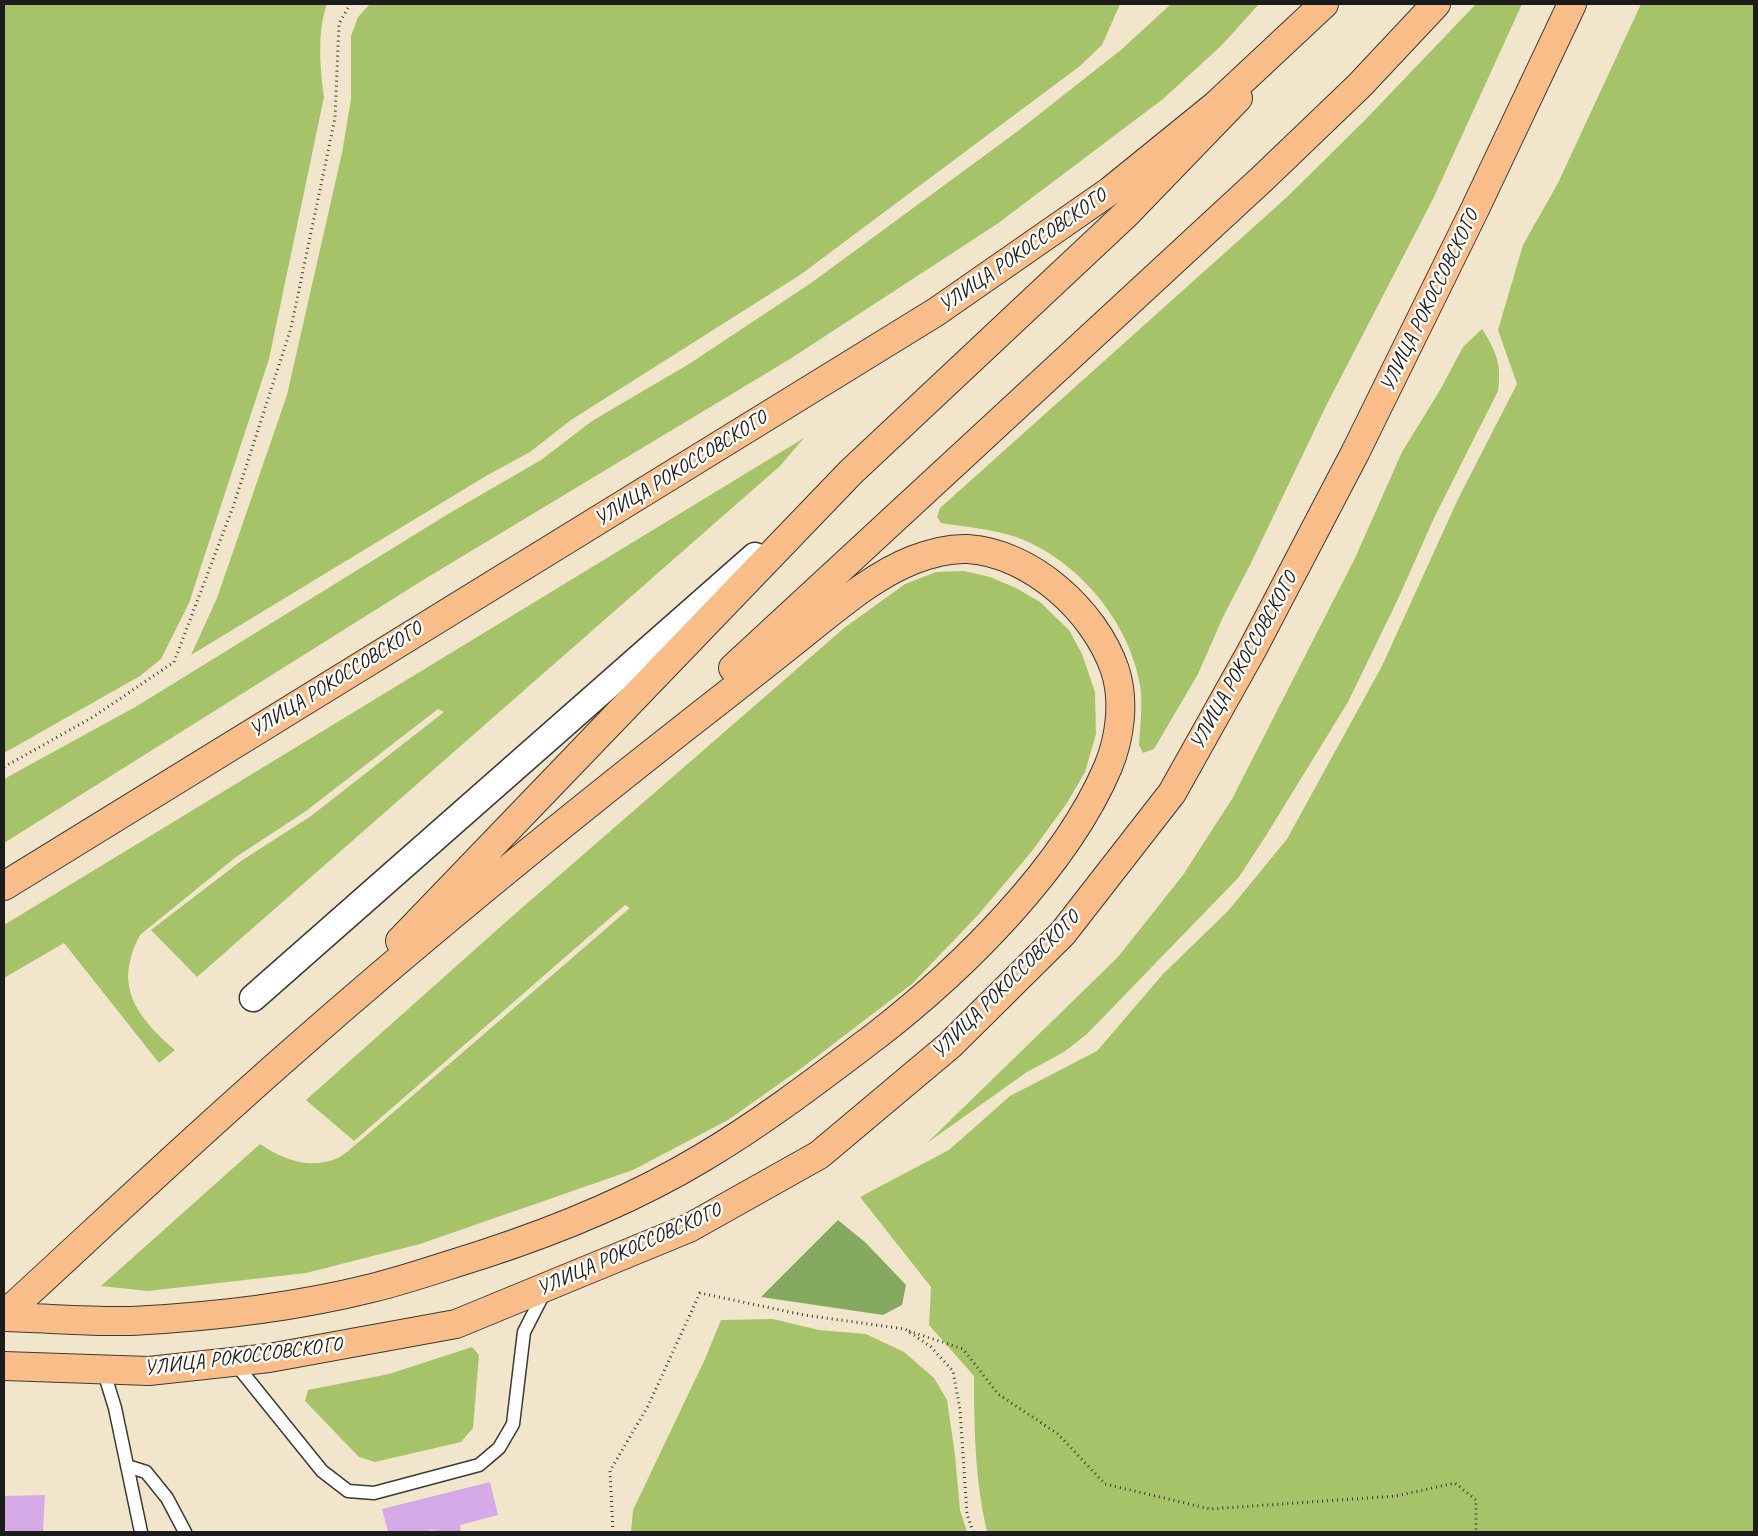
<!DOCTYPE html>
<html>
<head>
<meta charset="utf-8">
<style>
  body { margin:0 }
  #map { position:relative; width:1758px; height:1536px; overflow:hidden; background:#f1e6cc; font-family:Caveat,sans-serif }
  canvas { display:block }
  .frame { position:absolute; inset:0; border:5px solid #1c1c1c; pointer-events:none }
</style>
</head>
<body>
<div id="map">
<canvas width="1758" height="1536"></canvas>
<div class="frame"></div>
</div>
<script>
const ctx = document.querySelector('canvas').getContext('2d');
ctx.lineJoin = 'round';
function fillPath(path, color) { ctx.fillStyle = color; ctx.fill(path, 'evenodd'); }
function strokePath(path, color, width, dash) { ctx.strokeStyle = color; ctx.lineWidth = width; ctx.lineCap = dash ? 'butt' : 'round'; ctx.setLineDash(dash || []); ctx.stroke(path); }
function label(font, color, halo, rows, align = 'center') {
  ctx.font = font + ' Caveat,sans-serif'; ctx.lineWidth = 5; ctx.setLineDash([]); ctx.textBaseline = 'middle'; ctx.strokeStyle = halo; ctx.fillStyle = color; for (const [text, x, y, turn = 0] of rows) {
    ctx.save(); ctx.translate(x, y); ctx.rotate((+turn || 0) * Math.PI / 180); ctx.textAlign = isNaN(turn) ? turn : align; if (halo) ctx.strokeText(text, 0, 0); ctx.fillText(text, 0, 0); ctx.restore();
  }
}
fillPath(new Path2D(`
  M 4,4 L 327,4 C 317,31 320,68 324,97 L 269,359 L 189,603 L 161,659 L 140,676 L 4,753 Z
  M 370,4 L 1120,4 L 1102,45 L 1080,66 L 800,275 L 571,420 L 530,452 L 486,476 L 191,655 L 217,598 L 287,395 L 342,153 L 351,99 L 351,36 L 358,17 Z
  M 1171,4 L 1259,4 L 1221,46 L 1163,99 L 997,224 L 790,359 L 428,577 L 4,843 L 4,779 L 137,706 L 453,511 L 541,460 L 592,421 L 689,364 L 811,283 L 1018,131 L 1122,49 Z
  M 1476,4 L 1522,4 L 1433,199 L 1327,404 L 1251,563 L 1223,617 L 1198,674 L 1154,749 L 1143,753 L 1139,745 C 1140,726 1143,704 1140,685 C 1129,621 1077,559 1016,537 C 992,529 966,527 941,523 L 937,517 L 940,508 L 1286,198 L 1365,120 Z
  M 1641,4 L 1754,4 L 1754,1532 L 987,1532 C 975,1481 974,1429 974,1376 L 929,1325 L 931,1287 L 860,1197 L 949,1150 L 1010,1096 L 1097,1051 L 1163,974 L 1228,911 L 1287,839 L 1382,666 L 1458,499 L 1517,384 L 1498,330 L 1523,245 L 1558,183 Z
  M 1482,329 C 1496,351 1502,364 1498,391 L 1434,518 L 1398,599 L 1348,702 L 1267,834 L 1239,877 L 1087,1034 L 1064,1052 L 1027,1072 L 927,1143 L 1118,957 L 1183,875 L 1232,799 L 1355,558 L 1402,452 L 1440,390 L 1463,347 Z
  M 804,438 L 780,466 L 197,977 L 151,930 L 241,861 L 311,816 L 444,712 L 438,709 L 306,811 L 236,857 L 140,935 C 113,986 136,1016 175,1050 L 159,1063 L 64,943 L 4,978 L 4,925 Z
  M 964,571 L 990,577 L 1016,588 L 1040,602 L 1069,630 L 1082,654 L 1095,692 L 1096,734 L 1085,772 L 1067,803 L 1032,851 L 978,915 L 912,984 L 803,1067 L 728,1120 L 633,1170 L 420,1244 L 306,1273 L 148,1291 L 101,1286 L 260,1144 C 284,1160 309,1170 338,1158 C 346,1154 353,1146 360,1141 L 630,908 L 625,905 L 354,1141 L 306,1100 L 508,920 L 844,628 L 905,584 L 936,572 Z
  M 773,1319 L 819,1330 L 866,1334 L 904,1352 L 934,1378 L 947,1400 L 955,1455 L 960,1510 L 967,1532 L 631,1532 L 633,1510 L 705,1359 L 721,1320 Z
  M 472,1347 L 479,1355 L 473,1428 L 461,1442 L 375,1462 L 359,1457 L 305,1401 L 308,1390 L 389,1374 Z`), '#a7c36a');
fillPath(new Path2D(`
  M 838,1220 L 866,1243 L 906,1285 L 902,1305 L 883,1315 L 761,1297 Z`), '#85a95e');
fillPath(new Path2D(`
  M 490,1482 L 498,1515 L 460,1525 L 461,1532 L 433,1532 L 433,1530 L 424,1532 L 388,1532 L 382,1509 Z
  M 45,1495 L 43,1532 L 4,1532 L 4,1496 Z`), '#d5aae6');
const lane = new Path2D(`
  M 234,1362 L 322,1471 L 348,1491 L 374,1493 L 479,1465 L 499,1448 L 513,1424 L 524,1332 L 545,1291
  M 103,1369 L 115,1408 L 141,1532
  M 127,1466 L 146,1472 L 167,1498 L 185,1532`);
const street = new Path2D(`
  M 253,998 L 755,556`);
const primary = new Path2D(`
  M 733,668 L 1263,178 L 1360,85 L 1436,4
  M 400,941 L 851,472 L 1126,214 L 1238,98
  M 4,1315 C 102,1225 199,1133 299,1046 C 424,936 553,831 684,728 C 725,696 766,664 807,631 C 840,605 873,576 913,560 C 931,553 949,548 968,549 C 1031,553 1095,611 1115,670 C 1125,701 1120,738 1108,767 C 1065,868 962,969 877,1035 C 820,1078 763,1122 702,1158 C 632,1200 558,1230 481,1255 C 445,1266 409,1279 372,1288 C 296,1307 210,1317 132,1321 C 90,1322 46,1318 4,1317`);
const highway = new Path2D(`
  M 4,886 L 936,312 L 1110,191 L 1216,105 L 1324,4
  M 4,1366 L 149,1371 L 269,1358 L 456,1324 L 689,1228 L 819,1155 L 950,1045 L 1063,933 L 1172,793 L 1252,650 L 1355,453 L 1475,209 L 1572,4`);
strokePath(lane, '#3c3a36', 15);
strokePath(street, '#3c3a36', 29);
strokePath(primary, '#3c3a36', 30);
strokePath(highway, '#3c3a36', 30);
strokePath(new Path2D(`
  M 4,767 L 93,717 L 174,662 L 233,507 L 291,328 L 335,118 L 339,24 L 350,4
  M 909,1331 L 963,1349 L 998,1394 L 1058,1434 L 1105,1484 L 1210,1509 L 1396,1496 L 1455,1483 L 1476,1500 L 1476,1532
  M 613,1532 L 610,1471 L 648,1406 L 700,1293 L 804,1315 L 905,1329 L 931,1347 L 953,1371 L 960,1410 L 967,1514 L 973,1532`), '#3c3a36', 3, [1, 4]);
strokePath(lane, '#fff', 12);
strokePath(street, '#fff', 26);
strokePath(primary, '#f8bd88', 28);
strokePath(highway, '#f8bd88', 28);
label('21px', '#1c1c1c', '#fdfcf7', [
  ["УЛИЦА РОКОССОВСКОГО",1023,251,-35],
  ["УЛИЦА РОКОССОВСКОГО",1430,301,-64],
  ["УЛИЦА РОКОССОВСКОГО",681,469,-32],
  ["УЛИЦА РОКОССОВСКОГО",1244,661,-61],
  ["УЛИЦА РОКОССОВСКОГО",336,680,-32],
  ["УЛИЦА РОКОССОВСКОГО",1006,985,-45],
  ["УЛИЦА РОКОССОВСКОГО",629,1250,-24],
  ["УЛИЦА РОКОССОВСКОГО",243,1357,-7]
]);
</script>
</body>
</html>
